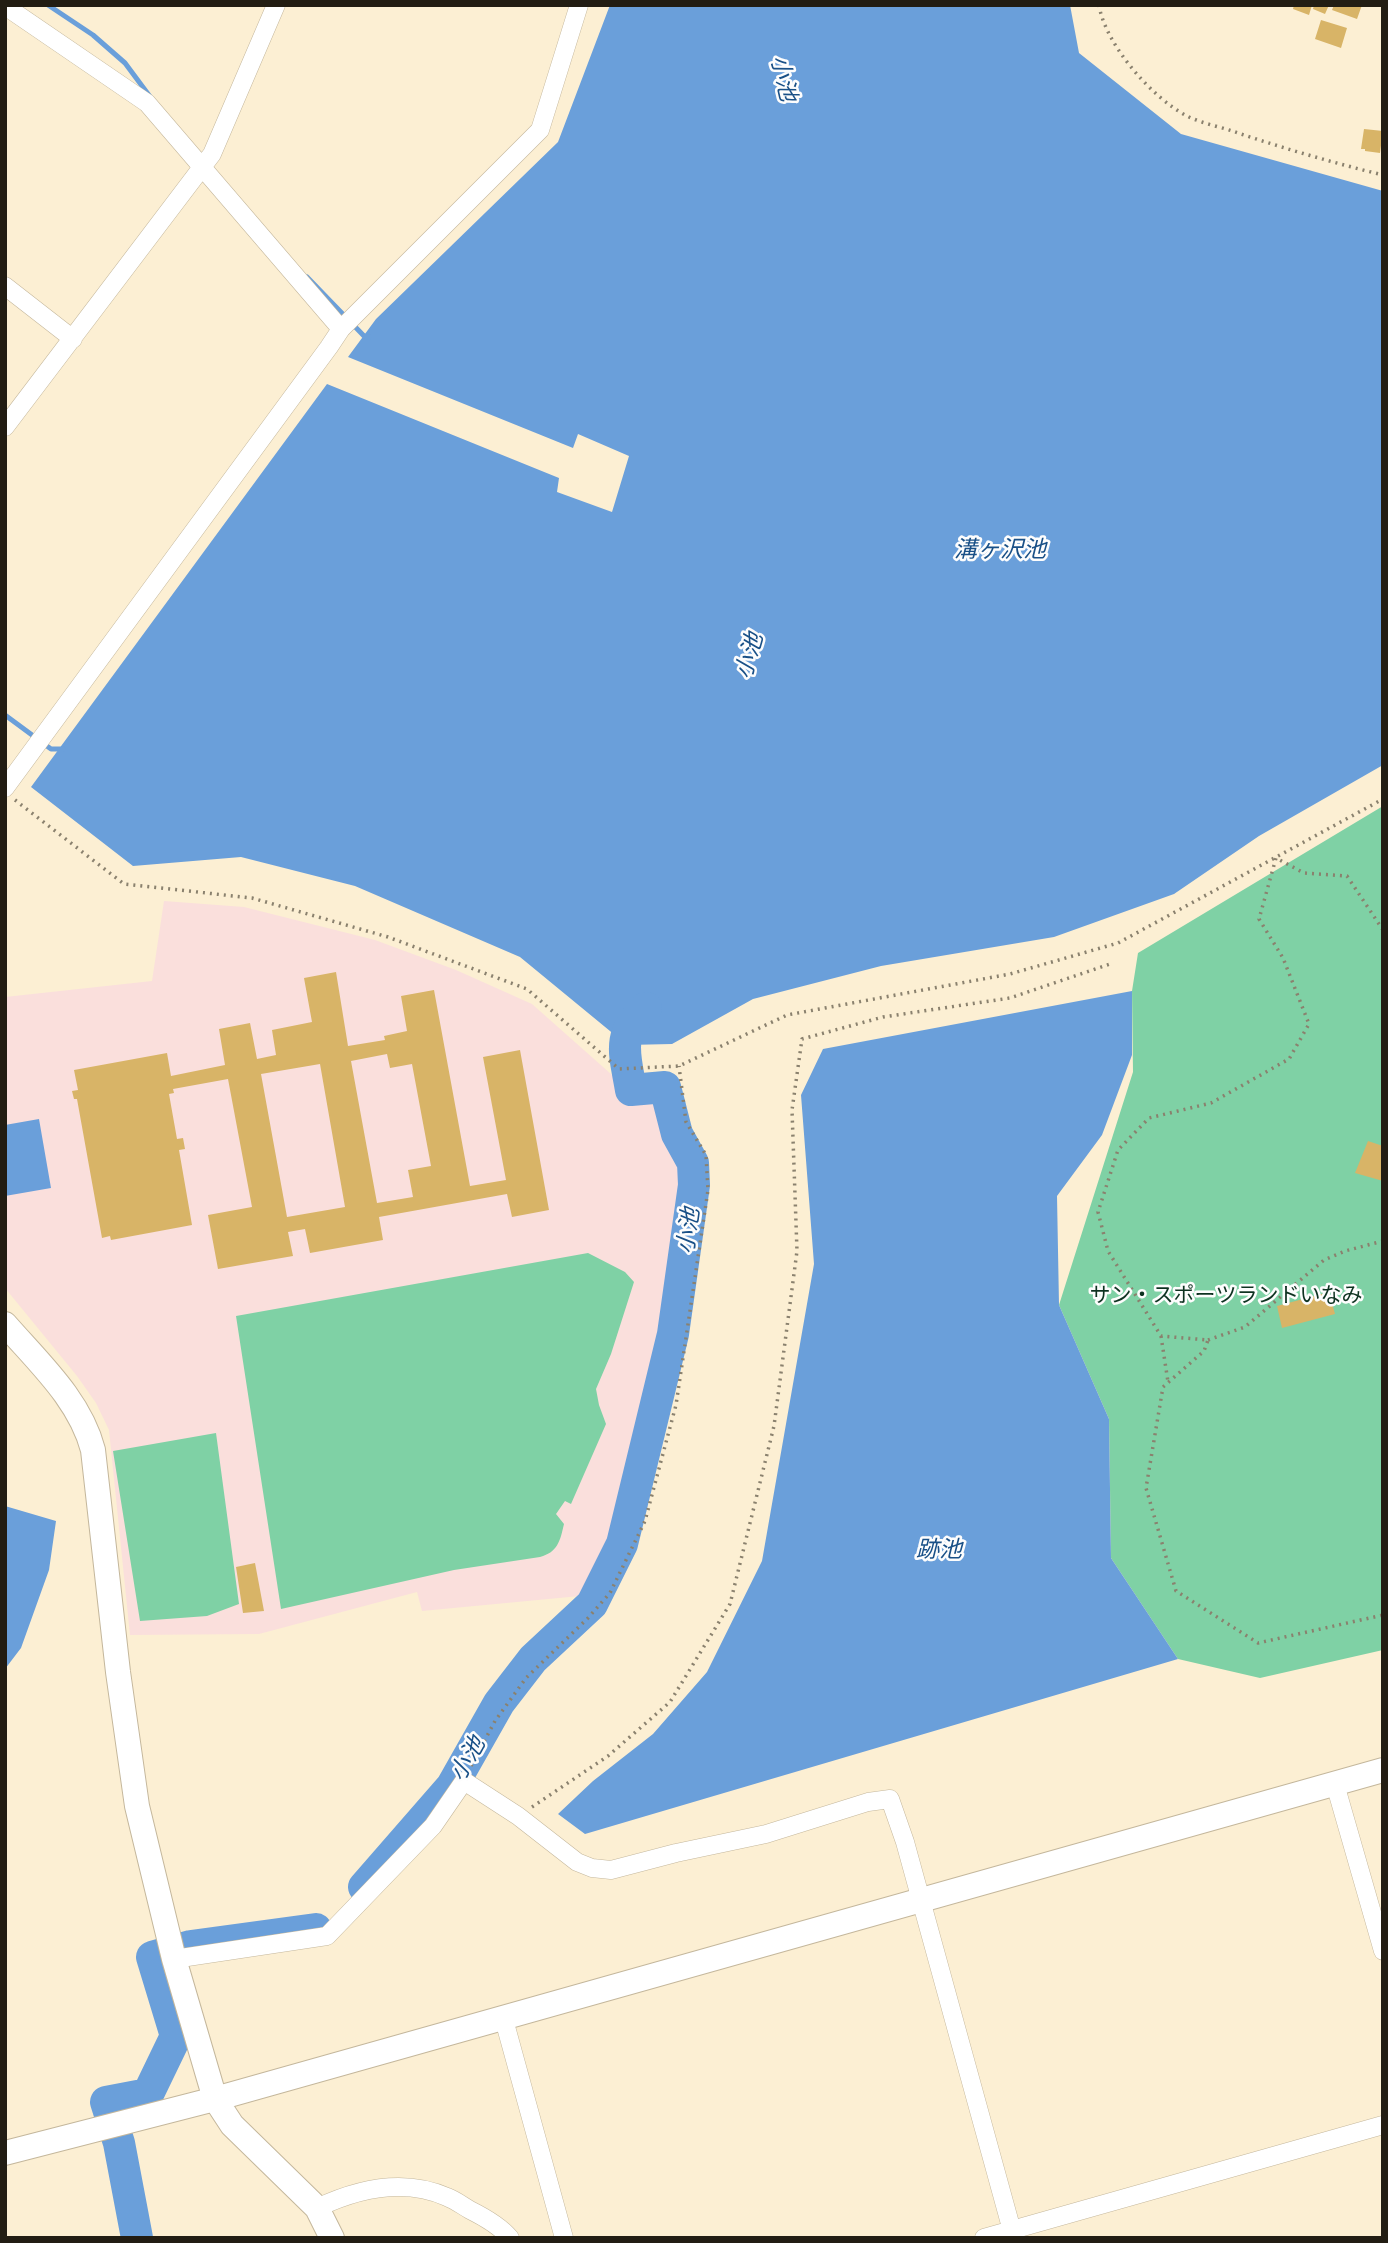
<!DOCTYPE html>
<html>
<head>
<meta charset="utf-8">
<style>
  body { margin:0 }
  #map { position:relative; width:1388px; height:2243px; overflow:hidden; background:#fcefd3; font-family:Barlow,sans-serif }
  canvas { display:block }
  .frame { position:absolute; inset:0; border:7px solid #221d13; pointer-events:none }
</style>
</head>
<body>
<div id="map">
<canvas width="1388" height="2243"></canvas>
<div class="frame"></div>
</div>
<script>
const ctx = document.querySelector('canvas').getContext('2d');
ctx.lineJoin = 'round';
function fillPath(path, color) { ctx.fillStyle = color; ctx.fill(path, 'evenodd'); }
function strokePath(path, color, width, dash) { ctx.strokeStyle = color; ctx.lineWidth = width; ctx.lineCap = dash ? 'butt' : 'round'; ctx.setLineDash(dash || []); ctx.stroke(path); }
function label(font, color, halo, rows, align = 'center') {
  ctx.font = font + ' Barlow,"Noto Sans JP",sans-serif'; ctx.lineWidth = 5; ctx.setLineDash([]); ctx.textBaseline = 'middle'; ctx.strokeStyle = halo; ctx.fillStyle = color; for (const [text, x, y, turn = 0] of rows) {
    ctx.save(); ctx.translate(x, y); ctx.rotate((+turn || 0) * Math.PI / 180); ctx.textAlign = isNaN(turn) ? turn : align; if (halo) ctx.strokeText(text, 0, 0); ctx.fillText(text, 0, 0); ctx.restore();
  }
}
fillPath(new Path2D(`
  M 164,901 L 244,907 L 375,940 L 456,970 L 532,1004 L 620,1082 L 619,1100 L 656,1101 L 686,1181 L 664,1345 L 619,1517 L 580,1596 L 422,1611 L 417,1592 L 259,1634 L 130,1635 L 109,1430 L 96,1403 L 77,1376 L 5,1288 L 5,997 L 152,981 Z`), '#fadfdc');
fillPath(new Path2D(`
  M 1383,806 L 1383,1650 L 1260,1678 L 1178,1659 L 1111,1558 L 1109,1419 L 1059,1305 L 1133,1072 L 1132,991 L 1138,953 Z
  M 588,1253 L 625,1272 L 634,1282 L 611,1354 L 596,1389 L 599,1405 L 606,1424 L 571,1504 L 565,1501 L 556,1514 L 564,1524 C 560,1541 558,1552 540,1557 L 454,1570 L 281,1609 L 236,1316 Z
  M 216,1433 L 239,1604 L 207,1616 L 140,1621 L 113,1451 Z`), '#7fd1a5');
fillPath(new Path2D(`
  M 610,5 L 1070,5 L 1079,53 L 1181,134 L 1383,191 L 1383,765 L 1259,836 L 1174,894 L 1054,937 L 881,966 L 753,999 L 672,1044 L 627,1045 L 520,957 L 355,886 L 241,857 L 133,866 L 31,787 L 327,384 L 559,478 L 557,492 L 612,512 L 629,456 L 578,434 L 573,448 L 348,357 L 376,319 L 558,142 Z
  M 1132,991 L 1132,1055 L 1102,1135 L 1057,1196 L 1059,1305 L 1109,1419 L 1111,1558 L 1178,1659 L 585,1834 L 558,1814 L 593,1781 L 653,1734 L 707,1672 L 762,1561 L 814,1264 L 801,1095 L 823,1049 Z
  M 39,1119 L 51,1188 L 5,1196 L 5,1125 Z
  M 5,1506 L 56,1521 L 49,1570 L 21,1648 L 5,1669 Z`), '#6a9fda');
strokePath(new Path2D(`
  M 48,5 L 93,35 L 125,63 L 151,98
  M 307,277 L 364,336 L 369,337
  M 5,715 L 51,749 L 63,749`), '#6a9fda', 5);
strokePath(new Path2D(`
  M 364,1887 L 452,1786 L 499,1703 L 533,1659 L 592,1604 L 622,1544 L 673,1334 L 694,1185 L 693,1163 L 677,1134 L 665,1087 L 631,1090 C 625,1054 616,1035 646,1008
  M 137,2238 L 119,2143 L 106,2102 L 148,2094 L 176,2036 L 152,1957 L 191,1946 L 316,1929`), '#6a9fda', 32);
fillPath(new Path2D(`
  M 1294,5 L 1312,5 L 1309,15 L 1293,9 Z
  M 1314,5 L 1329,5 L 1325,14 L 1313,9 Z
  M 1334,5 L 1362,5 L 1357,19 L 1332,10 Z
  M 1321,20 L 1347,28 L 1341,48 L 1315,39 Z
  M 1364,129 L 1383,131 L 1380,153 L 1365,151 L 1365,149 L 1361,149 Z
  M 336,972 L 348,1046 L 385,1040 L 384,1036 L 407,1031 L 401,996 L 434,990 L 470,1186 L 506,1180 L 483,1057 L 520,1050 L 549,1210 L 512,1217 L 507,1194 L 379,1217 L 383,1240 L 310,1253 L 305,1229 L 288,1232 L 293,1256 L 218,1269 L 208,1215 L 252,1207 L 228,1079 L 173,1089 L 174,1093 L 169,1094 L 177,1139 L 183,1138 L 185,1149 L 179,1150 L 192,1225 L 111,1240 L 110,1236 L 102,1238 L 77,1099 L 74,1099 L 72,1091 L 78,1090 L 74,1070 L 167,1053 L 171,1076 L 225,1065 L 219,1029 L 250,1023 L 257,1059 L 276,1055 L 272,1030 L 312,1022 L 304,978 ZM 387,1054 L 390,1068 L 412,1064 L 431,1166 L 408,1170 L 413,1197 L 377,1203 L 351,1061 ZM 320,1064 L 345,1207 L 287,1217 L 261,1074 Z
  M 1368,1141 L 1383,1146 L 1383,1181 L 1355,1173 Z
  M 1329,1292 L 1335,1314 L 1282,1328 L 1277,1306 Z
  M 255,1563 L 264,1611 L 243,1613 L 236,1567 Z`), '#d8b467');
const street = new Path2D(`
  M 5,6 L 147,103 L 341,329
  M 5,286 L 73,339
  M 5,427 L 212,154 L 276,5
  M 5,788 L 329,347 L 341,329 L 540,130 L 579,5
  M 1335,1784 L 1383,1951
  M 174,1959 L 327,1936 L 433,1826 L 464,1781 L 518,1816 L 577,1862 L 592,1868 L 611,1870 L 676,1853 L 766,1834 L 868,1802 L 890,1799 L 905,1842 L 1014,2238
  M 503,2016 L 564,2238
  M 317,2208 C 357,2189 404,2178 447,2197 C 455,2200 463,2206 470,2210 C 484,2217 500,2226 510,2238
  M 984,2238 L 1383,2125`);
const secondary = new Path2D(`
  M 5,1324 C 39,1363 80,1400 93,1450 L 118,1672 L 137,1806 L 174,1959 L 215,2099 L 232,2125 L 317,2208 L 332,2238
  M 5,2153 L 215,2099 L 1383,1770`);
strokePath(street, '#c4b79c', 19);
strokePath(secondary, '#c4b79c', 26);
strokePath(new Path2D(`
  M 1099,5 C 1105,44 1152,98 1187,116 C 1203,124 1222,127 1238,133 C 1286,149 1334,163 1383,175
  M 15,800 L 124,884 L 252,898 L 388,937 L 527,989 L 619,1069 L 679,1066 L 787,1015 L 1010,974 L 1118,943 L 1383,799
  M 1383,930 L 1347,876 L 1304,873 L 1276,858 L 1259,919 L 1283,958 L 1309,1024 L 1289,1059 L 1211,1103 L 1149,1118 L 1118,1150 L 1098,1212 L 1108,1251 L 1161,1336 L 1208,1340 L 1204,1351 L 1163,1387 L 1146,1488 L 1176,1591 L 1258,1643 L 1383,1615
  M 1161,1336 L 1168,1382
  M 1208,1340 L 1245,1327 L 1324,1260 L 1345,1251 L 1383,1241
  M 471,1766 L 495,1721 L 526,1678 L 588,1618 L 610,1593 L 645,1521 L 676,1405 L 708,1190 L 706,1155 L 686,1122 L 679,1066
  M 532,1807 L 608,1756 L 670,1702 L 730,1604 L 774,1426 L 797,1251 L 792,1110 L 802,1039 L 883,1017 L 1010,998 L 1110,964`), '#8a816e', 3.5, [2, 5]);
strokePath(street, '#fff', 18);
strokePath(secondary, '#fff', 24);
label('21px', '#0d3220', '#fdfdfd', [
  ["サン・スポーツランドいなみ",1226,1295]
]);
label('italic 23px', '#195087', '#fdfdfd', [
  ["小池",784,78,77],
  ["溝ヶ沢池",1000,549],
  ["小池",749,656,-74],
  ["小池",688,1231,-82],
  ["跡池",939,1549],
  ["小池",467,1759,-60]
]);
</script>
</body>
</html>
